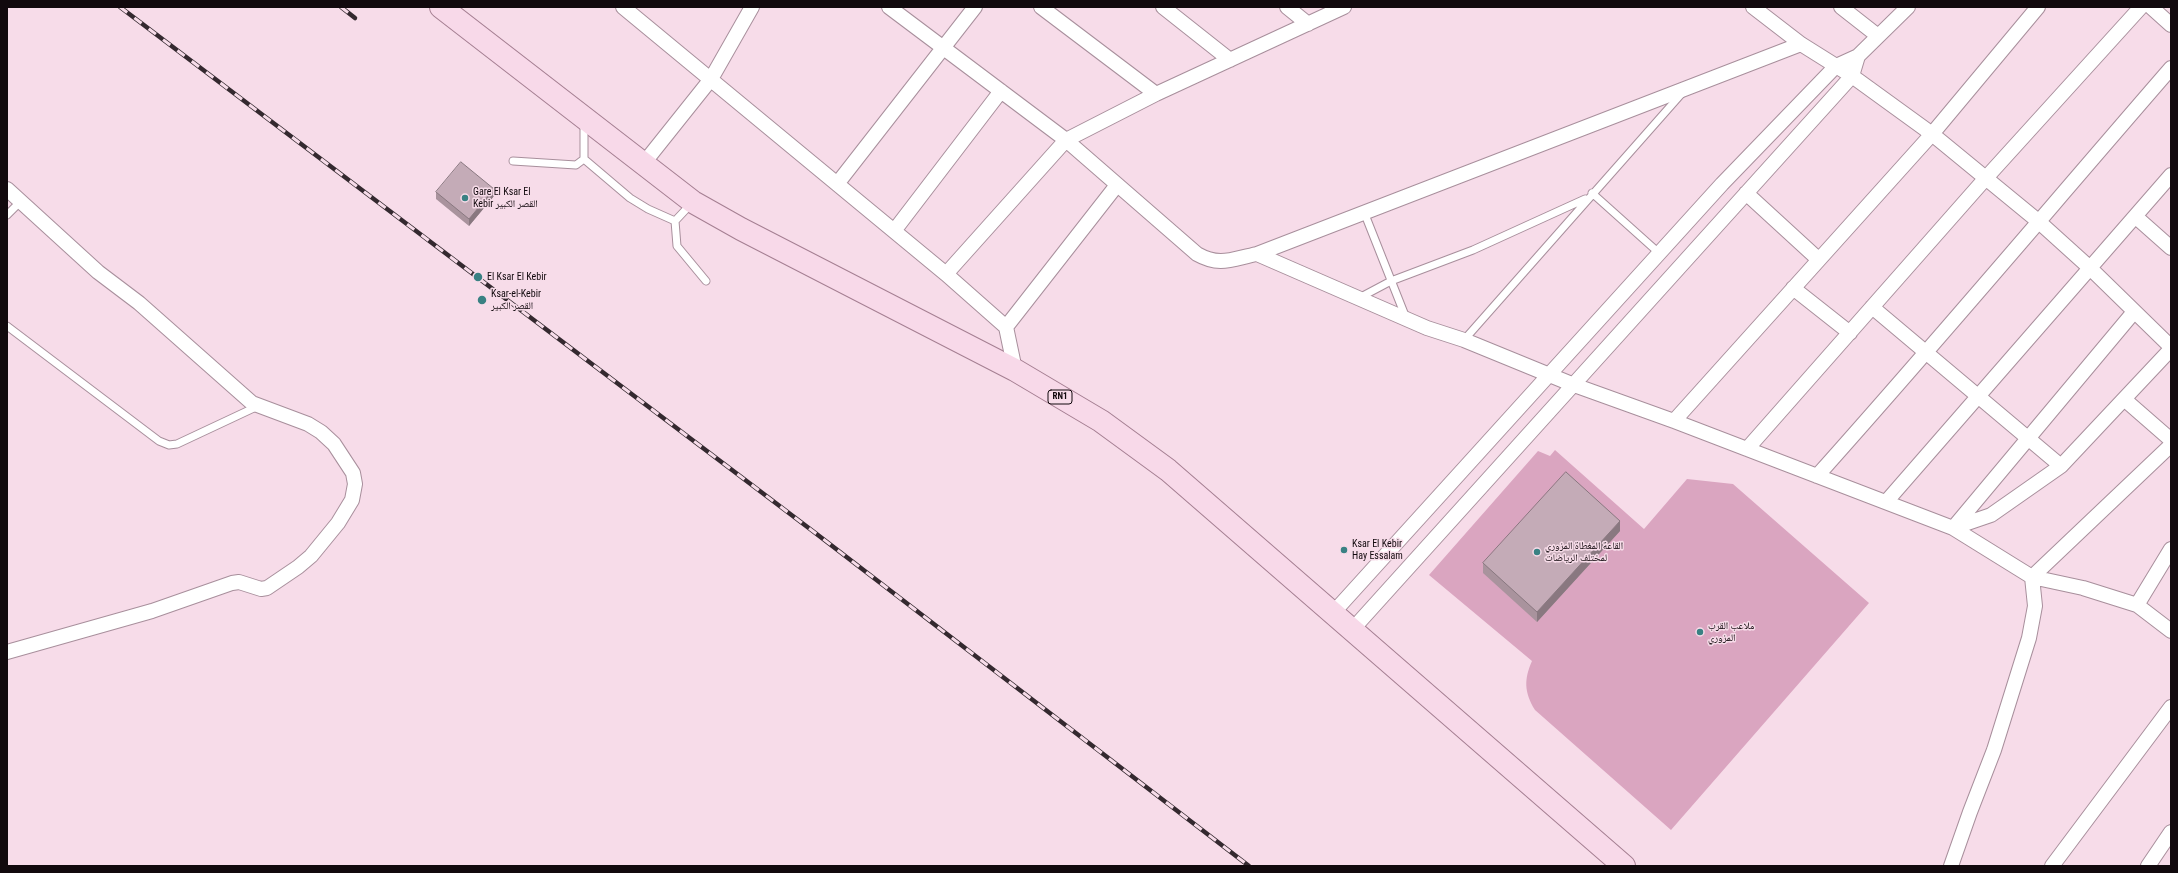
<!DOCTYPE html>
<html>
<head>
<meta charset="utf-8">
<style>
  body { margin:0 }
  #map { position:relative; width:2178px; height:873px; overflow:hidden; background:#f7dce9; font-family:"Roboto Condensed",sans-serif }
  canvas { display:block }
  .frame { position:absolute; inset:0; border:8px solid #11090d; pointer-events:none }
</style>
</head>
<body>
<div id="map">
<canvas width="2178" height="873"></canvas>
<div class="frame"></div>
</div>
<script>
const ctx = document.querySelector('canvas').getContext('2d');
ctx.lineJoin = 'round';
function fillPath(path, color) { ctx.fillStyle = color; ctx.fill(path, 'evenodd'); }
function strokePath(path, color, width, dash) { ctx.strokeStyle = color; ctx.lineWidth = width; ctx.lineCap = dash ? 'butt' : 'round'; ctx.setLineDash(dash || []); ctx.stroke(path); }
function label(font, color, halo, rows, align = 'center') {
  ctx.font = font + ' "Roboto Condensed","Noto Naskh Arabic",sans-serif'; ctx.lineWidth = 3; ctx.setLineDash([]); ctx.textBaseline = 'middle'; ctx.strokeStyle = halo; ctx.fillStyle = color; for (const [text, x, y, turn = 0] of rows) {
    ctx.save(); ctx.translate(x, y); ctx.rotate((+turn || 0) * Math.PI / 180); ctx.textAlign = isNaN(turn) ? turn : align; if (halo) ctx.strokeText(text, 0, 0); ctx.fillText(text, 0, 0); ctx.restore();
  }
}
fillPath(new Path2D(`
  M 1555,450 L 1644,529 L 1687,479 L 1733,484 L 1869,603 L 1671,830 L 1535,710 C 1524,692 1524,679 1532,661 L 1429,575 L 1538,451 L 1550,456 Z`), '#daa5c0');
const service = new Path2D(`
  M 584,123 L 584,159
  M 513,161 L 576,165 L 584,159 L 630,198 L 648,209 L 675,221 L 677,246 L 706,281
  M 1592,193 L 1659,253
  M 1364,212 L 1406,318
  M 7,215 L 21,201
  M 675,221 L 691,204
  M 1359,298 L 1391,281 L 1473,250 L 1585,199
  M 7,326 L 159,441 L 169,445 L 177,444 L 258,406
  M 1464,340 L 1683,92`);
const minor = new Path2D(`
  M 623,7 L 946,274 L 1006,327
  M 889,7 L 1066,140 L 1197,254 C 1220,267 1232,259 1257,254 L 1801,44
  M 1041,7 L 1156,94
  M 1163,7 L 1230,60
  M 1287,7 L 1308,24
  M 1753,7 L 1801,44 L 1852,76 L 1932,134 L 2038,221 L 2090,268 L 2171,347
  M 1841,7 L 1878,36
  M 2151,7 L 2171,25
  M 644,163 L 711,79 L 752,7
  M 837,184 L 975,7
  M 7,189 L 98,272 L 139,303 L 252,403 L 308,424 L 321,432 L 334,444 L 353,473 L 355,484 L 352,500 L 338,523 L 311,556 L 298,567 L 267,588 L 261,589 L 239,582 L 232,583 L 152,611 L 7,652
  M 1746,193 L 1818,259
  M 2136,217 L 2171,248
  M 894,231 L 1001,91
  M 1257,254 L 1427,328 L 1464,340 L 1574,385 L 1674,421 L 1953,528 L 2032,577 L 2083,588 L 2137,605 L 2171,631
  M 946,274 L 1066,140 L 1156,94 L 1344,7
  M 1793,288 L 1850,333
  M 1872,307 L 2061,466
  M 1015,370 L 1006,327 L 1117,185
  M 2124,399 L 2171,440
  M 1674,421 L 1932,134 L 2038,7
  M 1747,449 L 1985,179 L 2141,7
  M 1817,476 C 1937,342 2053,204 2171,68
  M 1886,502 L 2171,175
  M 1954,527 L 2133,313
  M 1953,528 L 1991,515 L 2061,466 L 2171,349
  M 2137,605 L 2171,549
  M 1333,613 L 1722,184 L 1836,66 L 1858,56 L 1908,7
  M 1352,630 L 1852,76 L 1858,56
  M 1951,866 L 1970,812 L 1994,750 L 2029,638 L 2035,606 L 2032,577 L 2171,445
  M 2052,866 L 2171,707
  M 2148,866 L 2171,832`);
const primary = new Path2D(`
  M 441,7 L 693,202 L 741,229 L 1015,370 L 1101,421 L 1168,470 L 1624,866`);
strokePath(service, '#a88f9c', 9);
strokePath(minor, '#a88f9c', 16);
strokePath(primary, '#a57f92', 24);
strokePath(service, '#fff', 7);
strokePath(minor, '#fff', 14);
strokePath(primary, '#f8d9e9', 22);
const rail = new Path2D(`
  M 120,7 L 814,532 L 1249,866
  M 341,7 L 355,18`);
strokePath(rail, '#34292f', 4.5);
strokePath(rail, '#f7dce9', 3, [9]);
fillPath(new Path2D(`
  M 436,192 L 494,196 L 469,226 L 436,199 Z
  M 1620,531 L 1537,622 L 1483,573 L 1483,563 Z`), '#a9939d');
fillPath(new Path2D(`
  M 494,189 L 494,196 L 469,226 L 469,219 Z
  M 1620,521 L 1620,531 L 1537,622 L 1537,612 Z`), '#897880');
const building = new Path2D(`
  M 461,162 L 494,189 L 469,219 L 436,192 Z
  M 1566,472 L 1620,521 L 1537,612 L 1483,563 Z`);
fillPath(building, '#c4abb7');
strokePath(building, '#897880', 1);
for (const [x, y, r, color] of [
  [465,198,4,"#398183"],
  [478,277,5,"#398183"],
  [482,300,5,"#398183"],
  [1344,550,4,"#398183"],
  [1537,552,4,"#398183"],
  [1700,632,4,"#398183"]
]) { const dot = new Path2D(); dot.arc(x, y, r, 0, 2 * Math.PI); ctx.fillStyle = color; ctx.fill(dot); strokePath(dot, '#f7dce9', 1.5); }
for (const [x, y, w] of [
  [1060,397,24]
]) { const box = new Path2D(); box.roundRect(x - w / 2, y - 7, w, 14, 3); ctx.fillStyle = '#f7dce9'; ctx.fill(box); strokePath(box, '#11090d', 1); }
label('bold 9px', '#11090d', null, [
  ["RN1",1060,397]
]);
label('10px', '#11090d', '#f7dce9', [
  ["Gare El Ksar El",473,192],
  ["Kebir القصر الكبير",473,204],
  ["El Ksar El Kebir",487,277],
  ["Ksar-el-Kebir",491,294],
  ["القصر الكبير",491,306],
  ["Ksar El Kebir",1352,544],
  ["Hay Essalam",1352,556],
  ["القاعة المغطاة المزوري",1545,546],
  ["لمختلف الرياضات",1545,558],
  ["ملاعب القرب",1708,626],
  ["المزوري",1708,638]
], 'left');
</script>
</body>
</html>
